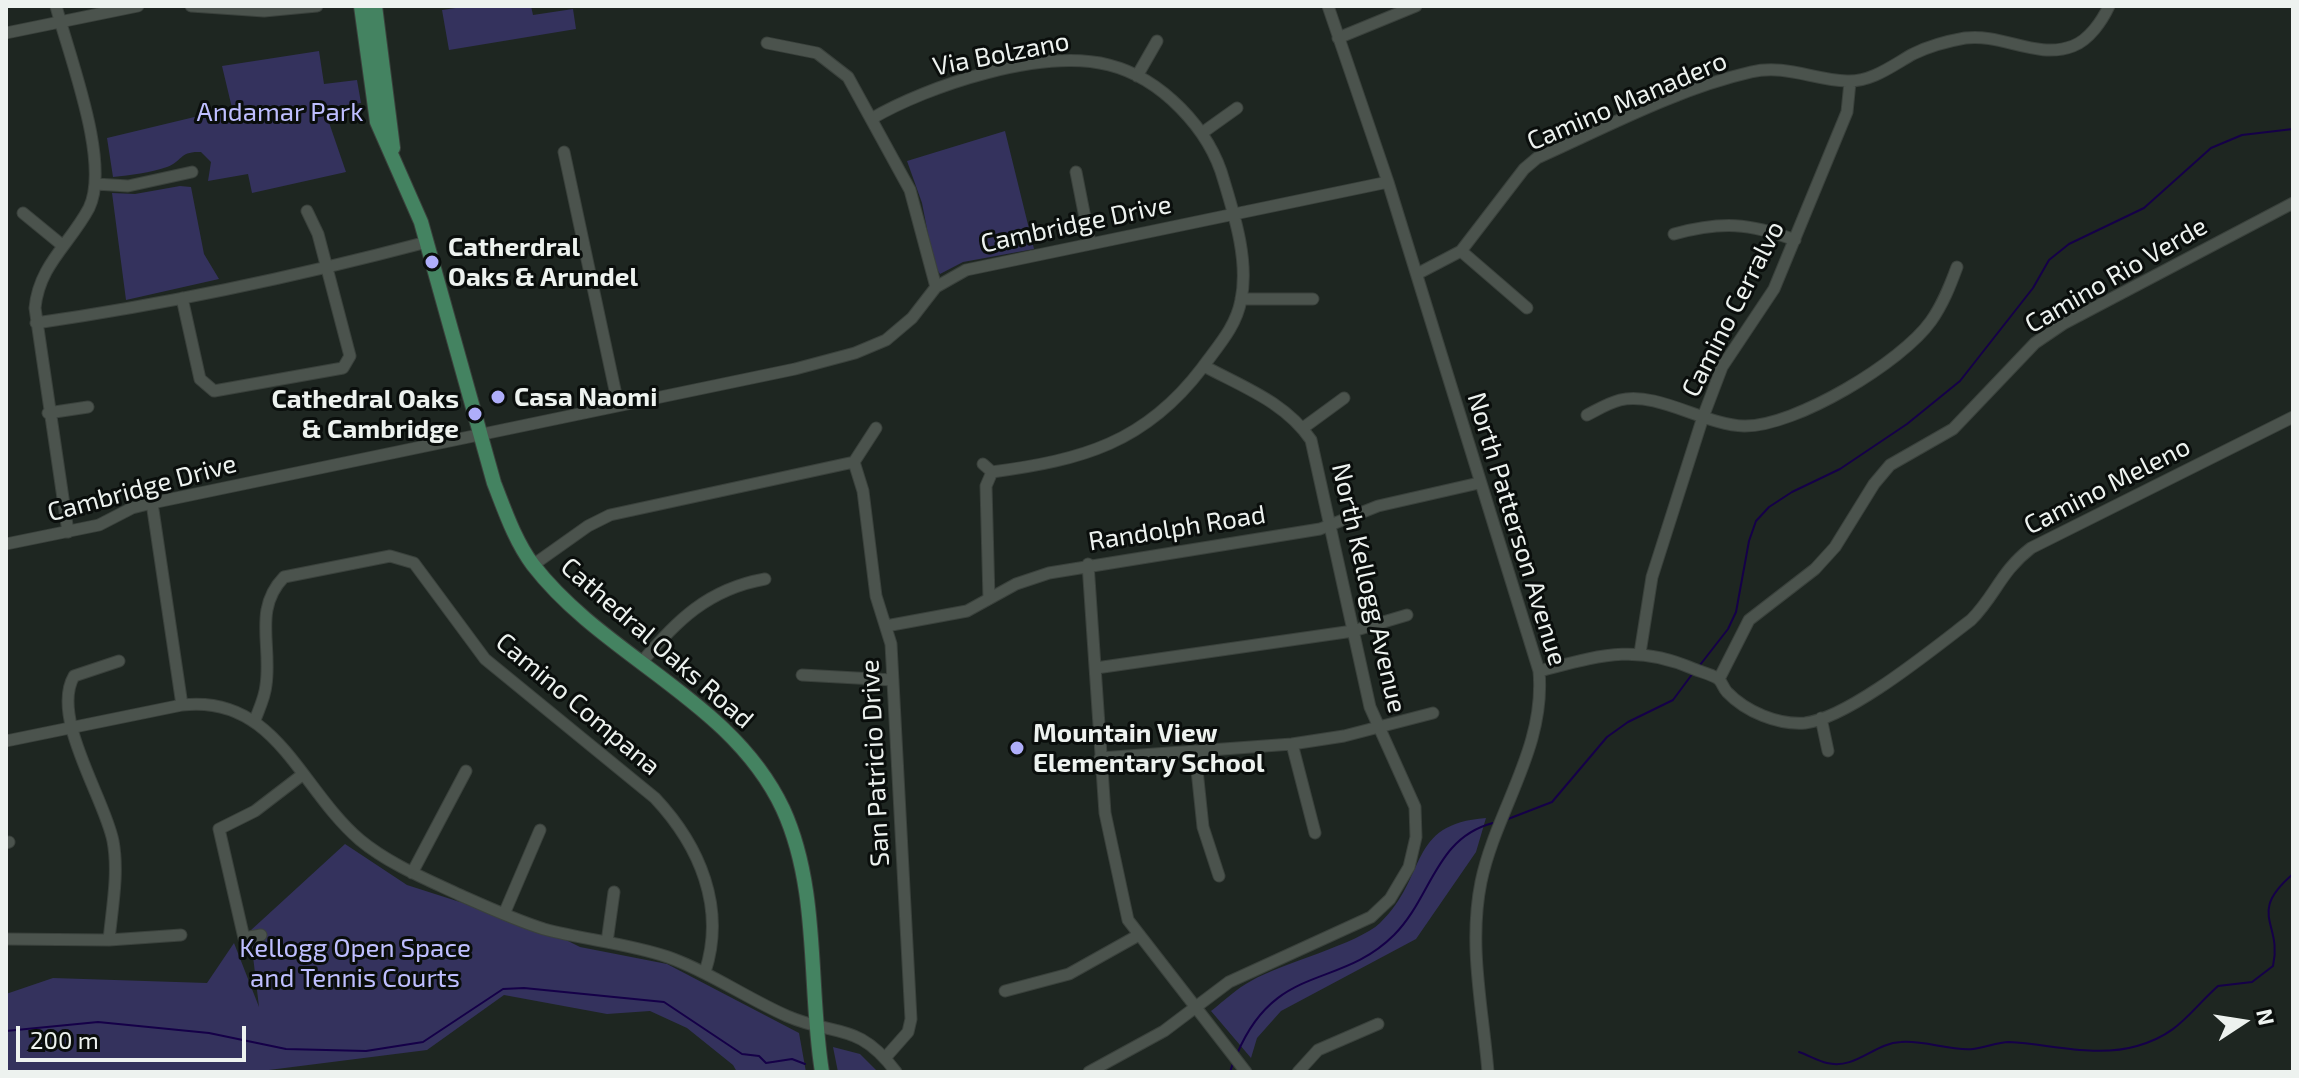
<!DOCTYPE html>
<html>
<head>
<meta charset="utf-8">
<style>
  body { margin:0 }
  #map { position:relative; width:2299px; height:1078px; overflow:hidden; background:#1e2621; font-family:"Exo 2",sans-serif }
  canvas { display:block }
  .frame { position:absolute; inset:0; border:8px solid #edf2ef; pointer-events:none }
  .north { position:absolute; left:2203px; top:982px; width:80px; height:80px; -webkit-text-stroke:6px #0a0e0c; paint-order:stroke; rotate:78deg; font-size:22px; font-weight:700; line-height:32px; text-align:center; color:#edf2ef }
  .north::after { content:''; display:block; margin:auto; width:28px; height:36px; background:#edf2ef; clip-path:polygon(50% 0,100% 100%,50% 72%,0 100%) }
  .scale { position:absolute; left:16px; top:1026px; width:230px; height:36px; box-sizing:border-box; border:4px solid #edf2ef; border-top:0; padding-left:10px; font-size:24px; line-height:28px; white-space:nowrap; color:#edf2ef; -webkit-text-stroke:6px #0a0e0c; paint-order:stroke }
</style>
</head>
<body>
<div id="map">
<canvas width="2299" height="1078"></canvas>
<div class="frame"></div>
<div class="north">N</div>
<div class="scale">200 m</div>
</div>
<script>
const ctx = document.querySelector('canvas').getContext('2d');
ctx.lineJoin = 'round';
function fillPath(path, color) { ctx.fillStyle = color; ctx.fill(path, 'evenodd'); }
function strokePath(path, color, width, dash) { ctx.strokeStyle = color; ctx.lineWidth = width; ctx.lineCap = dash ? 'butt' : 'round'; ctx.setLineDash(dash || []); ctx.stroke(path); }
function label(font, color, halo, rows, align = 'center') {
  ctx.font = font + ' "Exo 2",sans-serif'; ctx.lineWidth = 6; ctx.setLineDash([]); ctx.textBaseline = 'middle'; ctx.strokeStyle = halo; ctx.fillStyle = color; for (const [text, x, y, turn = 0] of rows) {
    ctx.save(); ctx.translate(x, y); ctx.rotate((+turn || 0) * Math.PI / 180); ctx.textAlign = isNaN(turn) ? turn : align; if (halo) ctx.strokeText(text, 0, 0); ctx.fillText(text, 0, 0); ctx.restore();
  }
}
fillPath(new Path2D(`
  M 469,6 L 531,6 L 533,15 L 573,9 L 576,29 L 449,50 L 442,10 Z
  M 319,51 L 324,84 L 357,80 L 361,103 L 324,108 L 346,172 L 252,193 L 248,174 L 208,181 L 211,162 L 201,152 C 179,151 183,161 167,167 C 150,173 131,175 113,177 L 107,138 L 232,108 L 222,66 Z
  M 1005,131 L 1034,249 L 963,262 L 940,274 L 934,265 L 922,203 L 907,161 Z
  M 180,186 L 191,187 L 204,254 L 219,279 L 126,300 L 112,193 L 135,194 Z
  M 1486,818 L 1476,852 L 1416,939 L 1281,1011 L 1257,1038 L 1251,1058 L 1211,1011 C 1224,1001 1237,988 1251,981 C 1282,963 1358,944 1380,923 C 1429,876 1406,824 1486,818 Z
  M 345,844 L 407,885 L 544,929 L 580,947 L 667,964 L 799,1033 L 806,1072 L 737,1072 L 733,1065 L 687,1028 L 650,1011 L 607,1014 L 504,995 L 427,1050 L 253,1072 L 6,1072 L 6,994 L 53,978 L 207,983 L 234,943 L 259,1007 L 250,931 Z
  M 833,1047 L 860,1054 L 878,1072 L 838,1072 Z`), '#34325d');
strokePath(new Path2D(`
  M 1700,665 L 1728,629 L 1736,612 L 1749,541 L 1756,521 L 1769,507 L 1792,492 L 1840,469 L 1907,424 L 1960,381 L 2033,288 L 2049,260 L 2069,244 L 2144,208 L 2211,148 L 2242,135 L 2293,129
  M 1508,819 L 1552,802 L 1607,737 L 1628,722 L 1673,700 L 1693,673
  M 6,1031 L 98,1022 L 209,1033 L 286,1049 L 366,1051 L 423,1042 L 503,989 L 524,988 L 664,1002 L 742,1054 L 759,1056 L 766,1063 L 792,1059 L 805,1064
  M 1799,1052 C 1808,1055 1818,1061 1827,1063 C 1856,1070 1874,1043 1901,1042 C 1925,1040 1949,1051 1973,1049 C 1985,1048 1997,1042 2009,1042 C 2050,1044 2096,1058 2137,1046 C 2179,1034 2188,1013 2218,986 L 2252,982 L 2273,966 C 2283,923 2246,914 2293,874
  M 1237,1054 C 1276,962 1339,990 1394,935 C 1432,897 1435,838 1493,823
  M 1230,1072 L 1233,1063`), '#150048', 2);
const minor = new Path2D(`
  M 56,6 C 69,56 111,163 89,208 C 70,244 39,265 35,308 L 68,532
  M 191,6 L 264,11 L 317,6
  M 1328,6 L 1388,182 L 1539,671 C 1546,748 1496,810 1481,882 C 1468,946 1483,1009 1488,1072
  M 6,33 L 138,6
  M 1338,38 L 1416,6
  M 767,43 L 817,53 L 848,77 L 910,190 L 936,287
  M 1137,76 L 1157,41
  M 871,119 C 929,85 1042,48 1109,65 C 1161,78 1210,129 1224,181 C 1235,217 1249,262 1241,300 C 1236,327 1218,346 1202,368 C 1145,443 1082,460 992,472
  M 1202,133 L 1237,108
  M 564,152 L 618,404
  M 1076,172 L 1090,243
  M 96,184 L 128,186 L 192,172
  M 23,213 L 62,245
  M 1674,234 C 1722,221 1749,223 1795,240
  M 1461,251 L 1527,308
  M 1417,274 L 1461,251 L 1524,169 L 1537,158 C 1606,127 1677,89 1751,72 C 1785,64 1814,80 1847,81 C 1872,82 1893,65 1913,54 C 1929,46 1948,41 1965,38 C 2002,33 2037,60 2073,46 C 2089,40 2102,21 2109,6
  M 182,298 L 200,379 L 214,391 L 343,368 L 350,356 L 318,234 L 307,211
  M 1241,299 L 1313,299
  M 36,323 C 168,304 298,276 427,242
  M 48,413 L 88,407
  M 1587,415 C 1597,410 1608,403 1620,400 C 1657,391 1705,425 1744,426 C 1795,427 1902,362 1931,321 C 1943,304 1950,286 1957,267
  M 1303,428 L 1344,398
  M 854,462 L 863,491 L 876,596 L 891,644 L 911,1019 L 908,1032 L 885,1058
  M 983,464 L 992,472
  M 152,503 L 182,705
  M 6,544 L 99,525 L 132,508 L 152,503 L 795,369 L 855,353 L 886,340 L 912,318 L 936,287 L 966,270 L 1388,182
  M 1088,564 L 1105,813 L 1128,920 L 1246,1072
  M 533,565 L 588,526 L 610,515 L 854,462 L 876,428
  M 989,599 L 986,486 L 992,472
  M 886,626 L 967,611 L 1016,584 L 1049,573 L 1320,529 L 1378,506 L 1479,483
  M 1640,653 L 1652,577 L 1703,417 L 1722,367 L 1774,289 L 1847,112 L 1850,82
  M 641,663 C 676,621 708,589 765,579
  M 1096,668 L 1353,631 L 1407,615
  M 1539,671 C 1598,656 1635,643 1694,669 C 1701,672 1710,674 1717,678 C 1722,681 1723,688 1727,692 C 1746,712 1778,725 1805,723 C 1849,718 1934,648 1971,620 C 1996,595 2000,572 2031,548 L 2293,417
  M 802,675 L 893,680
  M 1719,679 L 1749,620 L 1815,569 L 1835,547 L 1874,484 L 1890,465 L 1953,429 L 2035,343 L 2063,324 L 2293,203
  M 1821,718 L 1828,751
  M 255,720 C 259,709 265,697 266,685 C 272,645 253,609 284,577 L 390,556 L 414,563 L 485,659 L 655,798 C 700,846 726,908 705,972
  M 6,741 L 182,705 C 276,694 299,788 360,840 C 389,864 426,879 460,895 C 487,907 515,920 544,929 C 585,940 627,943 668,957 C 710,972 746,998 787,1016 C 835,1037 858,1021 896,1072
  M 1292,744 L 1315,833
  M 1195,751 L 1203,827 L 1219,876
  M 1100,758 L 1292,744 L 1344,736 L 1433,713
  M 6,843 L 9,842
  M 412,873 L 466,771
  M 504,914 L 540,830
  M 261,935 L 244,938 L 219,829 L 255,811 L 302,775
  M 6,939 L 109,940 L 181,935
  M 109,940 C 112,908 119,873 113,841 C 105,799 50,717 74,676 L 119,661
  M 607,942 L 614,892
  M 1005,991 L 1069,974 L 1137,936
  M 1089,1072 L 1164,1031 L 1229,982 L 1371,917 L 1390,899 L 1409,867 L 1416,837 L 1415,807 L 1370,707 L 1311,440 C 1285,402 1243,387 1204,366
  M 1298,1072 L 1318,1050 L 1378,1024`);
const major = new Path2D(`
  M 361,6 L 377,122 L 421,222 L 494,483 C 505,511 515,541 533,565 C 605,658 732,700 783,809 C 820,890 808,986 822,1072
  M 375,6 L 393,148`);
strokePath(minor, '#3a413c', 13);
strokePath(major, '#3a413c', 16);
strokePath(minor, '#4b534d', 11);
strokePath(major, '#448361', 14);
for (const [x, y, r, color] of [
  [432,262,8,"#afaefa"],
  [498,397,8,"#afaefa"],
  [475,414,8,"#afaefa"],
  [1017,748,8,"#afaefa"]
]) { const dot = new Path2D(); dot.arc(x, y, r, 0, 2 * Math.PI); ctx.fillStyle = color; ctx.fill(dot); strokePath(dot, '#0a0e0c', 3); }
label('26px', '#edf2ef', '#0a0e0c', [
  ["Via Bolzano",1001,54,-11],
  ["Camino Manadero",1627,101,-23],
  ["Cambridge Drive",1076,224,-12],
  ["Camino Rio Verde",2116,275,-30],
  ["Camino Cerralvo",1733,309,-63],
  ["Camino Meleno",2107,486,-27],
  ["Cambridge Drive",142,488,-15],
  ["Randolph Road",1177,528,-9],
  ["North Patterson Avenue",1517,529,73],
  ["North Kellogg Avenue",1369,588,77],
  ["Cathedral Oaks Road",657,643,41],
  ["Camino Compana",578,704,40],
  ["San Patricio Drive",875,763,-93]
]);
label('26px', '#bebeff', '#0a0e0c', [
  ["Andamar Park",280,112],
  ["Kellogg Open Space",355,948],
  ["and Tennis Courts",355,978]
]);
label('bold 26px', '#edf2ef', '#0a0e0c', [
  ["Catherdral",448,247],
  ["Oaks & Arundel",448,277],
  ["Casa Naomi",514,397],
  ["Cathedral Oaks",459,399,"right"],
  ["& Cambridge",459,429,"right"],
  ["Mountain View",1033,733],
  ["Elementary School",1033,763]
], 'left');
</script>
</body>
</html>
